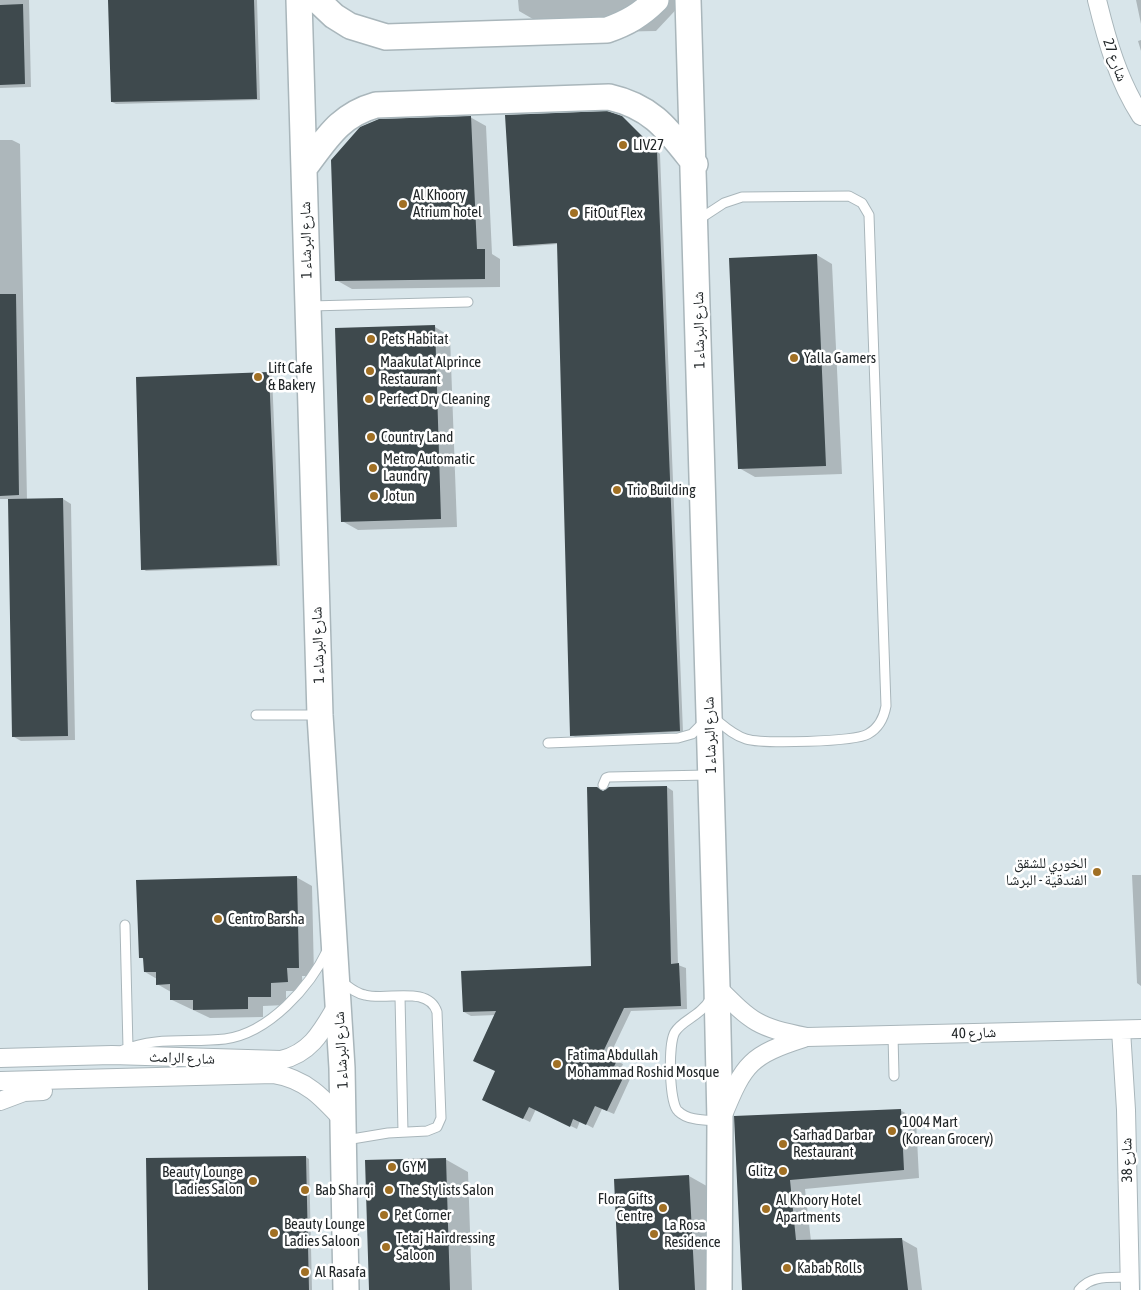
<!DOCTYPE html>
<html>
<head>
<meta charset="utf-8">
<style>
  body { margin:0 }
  canvas { display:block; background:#d8e5ea }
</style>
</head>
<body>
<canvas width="1141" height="1290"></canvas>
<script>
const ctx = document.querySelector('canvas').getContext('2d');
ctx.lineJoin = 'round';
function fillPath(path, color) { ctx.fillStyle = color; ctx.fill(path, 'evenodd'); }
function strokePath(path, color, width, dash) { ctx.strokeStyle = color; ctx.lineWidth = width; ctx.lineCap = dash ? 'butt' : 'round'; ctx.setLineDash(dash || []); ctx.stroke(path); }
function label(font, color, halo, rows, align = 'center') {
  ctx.font = font + ' "Asap Condensed","Noto Naskh Arabic",sans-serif'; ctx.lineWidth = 5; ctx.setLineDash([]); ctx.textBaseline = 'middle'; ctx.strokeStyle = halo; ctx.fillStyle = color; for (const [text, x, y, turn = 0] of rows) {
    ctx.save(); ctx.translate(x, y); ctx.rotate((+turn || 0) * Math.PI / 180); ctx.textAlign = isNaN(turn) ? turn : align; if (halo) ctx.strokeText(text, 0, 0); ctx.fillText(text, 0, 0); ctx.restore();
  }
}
fillPath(new Path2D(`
  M 0,0 L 29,0 L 31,87 L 0,88 Z
  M 109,0 L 257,0 L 260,100 L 116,104 L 112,102 Z
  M 518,0 L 685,0 L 656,31 L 557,33 L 519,11 Z
  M 1136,0 L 1141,0 L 1141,24 Z
  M 1141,40 L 1141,51 L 1138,41 Z
  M 470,117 L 486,126 L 492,254 L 500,259 L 500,287 L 352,289 L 336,280 Z
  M 622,117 L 660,154 L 683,732 L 575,737 L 572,735 L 558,244 L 518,247 L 514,245 Z
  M 0,140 L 12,140 L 20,144 L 27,500 L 63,499 L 71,504 L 75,740 L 21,741 L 14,737 L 9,499 L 0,499 Z
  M 817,255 L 832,264 L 842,474 L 755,477 L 739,468 Z
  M 435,327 L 450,336 L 457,527 L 358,530 L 342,521 Z
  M 268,373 L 272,375 L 280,566 L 146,571 L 143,569 Z
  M 667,787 L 673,791 L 678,965 L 686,968 L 687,1009 L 631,1011 L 609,1057 L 623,1064 L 619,1073 L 630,1079 L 614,1114 L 602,1109 L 593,1128 L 580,1121 L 577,1129 L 536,1109 L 530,1122 L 490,1103 L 497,1072 L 496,1015 L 471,1016 L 464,1012 L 593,968 L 604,792 Z
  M 1132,875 L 1141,875 L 1141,986 L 1137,983 Z
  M 296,877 L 312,886 L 314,976 L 302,976 L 303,991 L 286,991 L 286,1005 L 263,1006 L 263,1017 L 210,1018 L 172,1000 L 171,992 L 157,984 L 157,979 L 145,972 L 144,959 L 140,957 Z
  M 900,1110 L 916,1119 L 919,1178 L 805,1189 L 811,1241 L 901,1239 L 917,1248 L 922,1290 L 743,1290 L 736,1117 Z
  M 306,1157 L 309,1159 L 312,1290 L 149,1290 Z
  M 445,1159 L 468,1172 L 472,1290 L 370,1290 Z
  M 689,1176 L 712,1189 L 717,1290 L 621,1290 Z`), '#0003');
fillPath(new Path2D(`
  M 108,0 L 254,0 L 257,99 L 111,102 Z
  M 23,4 L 25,84 L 0,85 L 0,5 Z
  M 607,111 L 622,116 L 657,151 L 680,731 L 570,736 L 557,243 L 513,246 L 505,115 Z
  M 471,116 L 477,249 L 485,249 L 485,279 L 335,281 L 331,160 L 360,127 L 379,119 Z
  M 817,254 L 826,466 L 738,469 L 729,258 Z
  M 0,294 L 16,294 L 19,495 L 0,496 Z
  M 435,325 L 441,519 L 341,522 L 335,328 Z
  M 269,372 L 277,565 L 141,570 L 136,377 Z
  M 63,498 L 68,736 L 12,737 L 8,499 Z
  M 667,786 L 671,964 L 679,963 L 681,1006 L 624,1008 L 603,1052 L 617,1060 L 613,1069 L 625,1074 L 607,1111 L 595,1106 L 586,1125 L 573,1119 L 570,1127 L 529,1107 L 523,1119 L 482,1100 L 495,1071 L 473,1061 L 496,1011 L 463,1012 L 461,971 L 591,966 L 587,787 L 597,787 L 603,791 L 609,787 Z
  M 297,876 L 299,968 L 287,968 L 288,982 L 271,983 L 271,997 L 248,997 L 248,1009 L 193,1010 L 193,1000 L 170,1000 L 170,984 L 156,985 L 156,972 L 144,972 L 143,958 L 139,958 L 136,880 Z
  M 901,1109 L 904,1170 L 790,1180 L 796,1240 L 902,1238 L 908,1290 L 742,1290 L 734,1116 Z
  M 306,1156 L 309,1290 L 148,1290 L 146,1158 Z
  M 446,1158 L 450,1290 L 369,1290 L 365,1160 Z
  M 689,1175 L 695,1290 L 619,1290 L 614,1179 Z`), '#3e494d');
const lane = new Path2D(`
  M 698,220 L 724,203 L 742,197 L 849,196 L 862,203 L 869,215 L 886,706 C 884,717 879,728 868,734 C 854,742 762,744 746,739 C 733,735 724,726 714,718
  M 310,306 L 468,302
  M 256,715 L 317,715
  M 548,743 L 678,738 L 692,734 L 704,722
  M 603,785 L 606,778 L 609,777 L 708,775
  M 125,925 L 128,1048
  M 341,981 C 349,987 355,993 365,995 C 387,1001 428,985 437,1012 L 441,1118 L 437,1127 L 427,1131 L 388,1133 L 346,1140
  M 400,997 L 403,1132
  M 711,998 C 700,1017 683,1019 675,1032 C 668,1043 669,1103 678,1111 C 688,1121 706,1120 719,1121
  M 893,1035 L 894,1076
  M 123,1050 C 156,1036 191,1043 225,1039 C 269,1033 310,987 328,949
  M 1079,1290 C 1092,1274 1111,1278 1130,1277`);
const street = new Path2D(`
  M 1097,0 C 1107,41 1118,80 1141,116
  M 717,987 C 753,1023 757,1027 807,1037 L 1141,1029
  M 1121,1030 L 1126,1110 L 1130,1290
  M 0,1058 L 112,1055 L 281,1060 C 312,1053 323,1029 338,1004
  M 0,1081 L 274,1074 C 306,1079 323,1098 344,1121
  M 0,1101 L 24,1092 L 43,1091
  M 723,1115 C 744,1063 751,1055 804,1038`);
const secondary = new Path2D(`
  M 299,0 L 320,715 L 342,1068 L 346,1290
  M 317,0 L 334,16 L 350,26 L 386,37 L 607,30 C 627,23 641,15 656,0
  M 688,0 L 717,987 L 720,1121 L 719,1290
  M 305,167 C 327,138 340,115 376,105 L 609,97 C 653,107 668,130 695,164`);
strokePath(lane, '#a9b6bb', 11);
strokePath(street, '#a9b6bb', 20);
strokePath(secondary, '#a9b6bb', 28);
strokePath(lane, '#fff', 9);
strokePath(street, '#fff', 18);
strokePath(secondary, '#fff', 25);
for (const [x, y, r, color] of [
  [623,145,5,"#a17024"],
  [403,204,5,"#a17024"],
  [574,213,5,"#a17024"],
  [371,339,5,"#a17024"],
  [794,358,5,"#a17024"],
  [370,371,5,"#a17024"],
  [258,377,5,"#a17024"],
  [369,399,5,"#a17024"],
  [371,437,5,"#a17024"],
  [373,468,5,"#a17024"],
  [617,490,5,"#a17024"],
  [374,496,5,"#a17024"],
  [1097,872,5,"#a17024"],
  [218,919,5,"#a17024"],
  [557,1064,5,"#a17024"],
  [892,1131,5,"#a17024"],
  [783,1144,5,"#a17024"],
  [392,1167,5,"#a17024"],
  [783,1171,5,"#a17024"],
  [253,1181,5,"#a17024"],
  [305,1190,5,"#a17024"],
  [389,1190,5,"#a17024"],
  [663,1208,5,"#a17024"],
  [766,1209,5,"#a17024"],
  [384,1215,5,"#a17024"],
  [274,1233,5,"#a17024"],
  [654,1234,5,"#a17024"],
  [386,1247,5,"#a17024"],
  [787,1268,5,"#a17024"],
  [305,1272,5,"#a17024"]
]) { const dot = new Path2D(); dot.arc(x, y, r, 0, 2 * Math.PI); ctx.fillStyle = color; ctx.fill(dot); strokePath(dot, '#fff', 2); }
label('15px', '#212628', '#fff', [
  ["شارع 27",1115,60,70],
  ["شارع البرشاء 1",306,240,-91],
  ["شارع البرشاء 1",699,330,-91],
  ["شارع البرشاء 1",318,645,-92],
  ["شارع البرشاء 1",710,735,-92],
  ["شارع 40",974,1033,-2],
  ["شارع البرشاء 1",341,1050,-93],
  ["شارع الرامث",182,1058,2],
  ["شارع 38",1127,1160,-91]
]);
label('15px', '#212628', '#fff', [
  ["LIV27",633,145],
  ["Al Khoory",413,195],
  ["Atrium hotel",413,212],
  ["FitOut Flex",584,213],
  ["Pets Habitat",381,339],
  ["Yalla Gamers",804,358],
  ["Maakulat Alprince",380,362],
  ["Restaurant",380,379],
  ["Lift Cafe",268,368],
  ["& Bakery",268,385],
  ["Perfect Dry Cleaning",379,399],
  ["Country Land",381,437],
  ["Metro Automatic",383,459],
  ["Laundry",383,476],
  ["Trio Building",627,490],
  ["Jotun",384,496],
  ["الخوري للشقق",1087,863,"right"],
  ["الفندقية - البرشا",1087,880,"right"],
  ["Centro Barsha",228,919],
  ["Fatima Abdullah",567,1055],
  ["Mohammad Roshid Mosque",567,1072],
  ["1004 Mart",902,1122],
  ["(Korean Grocery)",902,1139],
  ["Sarhad Darbar",793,1135],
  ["Restaurant",793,1152],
  ["GYM",402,1167],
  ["Glitz",773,1171,"right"],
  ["Beauty Lounge",243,1172,"right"],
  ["Ladies Salon",243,1189,"right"],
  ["Bab Sharqi",315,1190],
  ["The Stylists Salon",399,1190],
  ["Flora Gifts",653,1199,"right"],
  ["Centre",653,1216,"right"],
  ["Al Khoory Hotel",776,1200],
  ["Apartments",776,1217],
  ["Pet Corner",394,1215],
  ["Beauty Lounge",284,1224],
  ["Ladies Saloon",284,1241],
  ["La Rosa",664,1225],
  ["Residence",664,1242],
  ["Tetaj Hairdressing",396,1238],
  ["Saloon",396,1255],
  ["Kabab Rolls",797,1268],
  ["Al Rasafa",315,1272]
], 'left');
</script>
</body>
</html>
